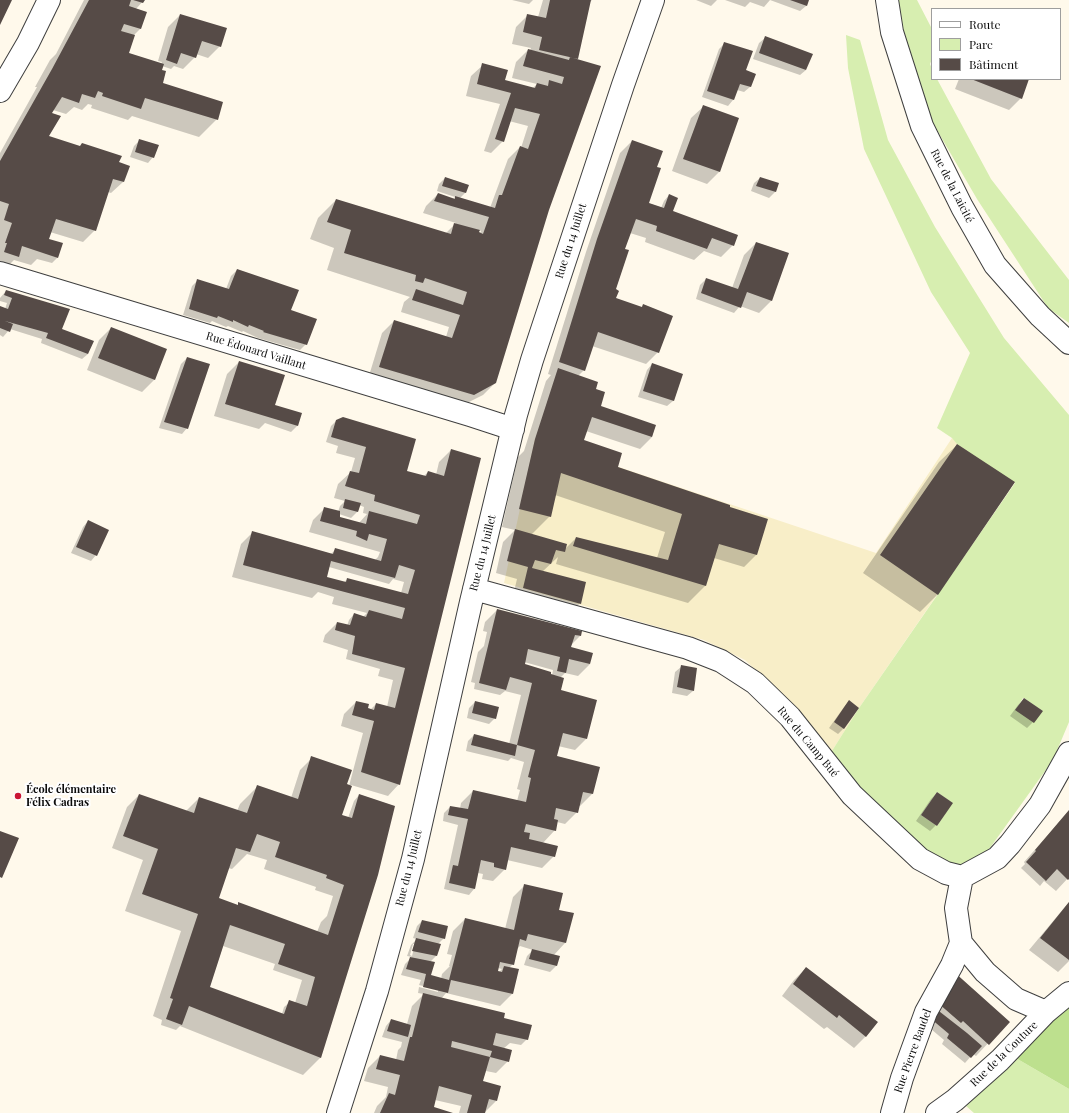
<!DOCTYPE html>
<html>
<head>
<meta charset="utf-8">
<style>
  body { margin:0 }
  #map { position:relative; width:1069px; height:1113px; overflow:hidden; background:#fff9eb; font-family:"Playfair Display",serif }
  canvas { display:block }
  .legend { position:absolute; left:931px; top:8px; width:130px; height:72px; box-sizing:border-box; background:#fff; border:1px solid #9e9e9e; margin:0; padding:5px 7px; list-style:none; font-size:12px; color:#0c0c0c }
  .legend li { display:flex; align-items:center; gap:8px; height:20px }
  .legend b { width:20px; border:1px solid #9e9e9e }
</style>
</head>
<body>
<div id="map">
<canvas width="1069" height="1113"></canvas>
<ul class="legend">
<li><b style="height:5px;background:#fff"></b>Route</li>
<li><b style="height:11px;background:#d7eeb0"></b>Parc</li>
<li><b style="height:11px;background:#564b47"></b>Bâtiment</li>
</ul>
</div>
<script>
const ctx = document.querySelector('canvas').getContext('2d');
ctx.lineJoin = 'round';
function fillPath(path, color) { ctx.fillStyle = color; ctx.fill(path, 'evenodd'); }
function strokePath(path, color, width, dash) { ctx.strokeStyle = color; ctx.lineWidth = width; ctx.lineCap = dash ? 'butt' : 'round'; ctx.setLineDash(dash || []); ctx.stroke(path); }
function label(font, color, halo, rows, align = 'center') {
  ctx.font = font + ' "Playfair Display",serif'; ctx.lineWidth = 4; ctx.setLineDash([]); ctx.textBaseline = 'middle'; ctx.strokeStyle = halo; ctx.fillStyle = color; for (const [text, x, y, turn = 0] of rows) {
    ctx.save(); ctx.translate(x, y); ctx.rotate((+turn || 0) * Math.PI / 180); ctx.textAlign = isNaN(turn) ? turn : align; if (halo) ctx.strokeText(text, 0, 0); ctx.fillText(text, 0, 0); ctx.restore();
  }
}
fillPath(new Path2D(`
  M 952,438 L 1015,482 L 859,708 L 830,754 L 781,694 L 745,660 L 704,640 L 504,583 L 535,439 L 876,553 Z`), '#f8eec8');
fillPath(new Path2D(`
  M 898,0 L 917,0 L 932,29 L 932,59 L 930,64 L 932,69 L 932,79 L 937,79 L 991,179 L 1069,280 L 1069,323 L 1048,308 L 977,199 L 930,118 L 902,29 Z
  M 846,35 L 860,40 L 888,140 L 935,227 L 1004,338 L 1069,415 L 1069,722 L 1053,760 L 987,852 L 965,866 L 943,864 L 920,848 L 851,779 L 830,754 L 859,708 L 1015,483 L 957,444 L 952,438 L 937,428 L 970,353 L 931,292 L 864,149 L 848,68 ZM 1023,698 L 1024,698 L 1042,711 L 1016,710 ZM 937,792 L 952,803 L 937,826 L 921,815 Z
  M 1014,1057 L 1069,1089 L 1069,1113 L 974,1113 L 966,1106 Z`), '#d7eeb0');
fillPath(new Path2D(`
  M 1069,1004 L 1069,1089 L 1014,1057 Z`), '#bde08e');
fillPath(new Path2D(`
  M 84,0 L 144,0 L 136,9 L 141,28 L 134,35 L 128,53 L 161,64 L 162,62 L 158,61 L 168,27 L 180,15 L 220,46 L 208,58 L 196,54 L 195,57 L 183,69 L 174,66 L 171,69 L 162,66 L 161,71 L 161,83 L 217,119 L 199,137 L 132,116 L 128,120 L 91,108 L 92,105 L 88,104 L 82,110 L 74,107 L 66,114 L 53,110 L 51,114 L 48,137 L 118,162 L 123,182 L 111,193 L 108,192 L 95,230 L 83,242 L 50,232 L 47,243 L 57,258 L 52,263 L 37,259 L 31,265 L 14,260 L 6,268 L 0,266 L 0,153 L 37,87 L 35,87 L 50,60 L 56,54 Z
  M 512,0 L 533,0 L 529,4 Z
  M 543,0 L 592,0 L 590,2 L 577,58 L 575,60 L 541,233 L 495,383 L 483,395 L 461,406 L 368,379 L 382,333 L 394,321 L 446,337 L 449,327 L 401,312 L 404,302 L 410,297 L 327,270 L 334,248 L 310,239 L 318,218 L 336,200 L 445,234 L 456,223 L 423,213 L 426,206 L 438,194 L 453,199 L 455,197 L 437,191 L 439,184 L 445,178 L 468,185 L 465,193 L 460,198 L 490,208 L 508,159 L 520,147 L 521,148 L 528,126 L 509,121 L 503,141 L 491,153 L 484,151 L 500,104 L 466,96 L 471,76 L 483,65 L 504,81 L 533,88 L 537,84 L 512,78 L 516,62 L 528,50 L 530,51 L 531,48 L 512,44 L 516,27 L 528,15 L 538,17 ZM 479,230 L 481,231 L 480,234 L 478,233 Z
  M 696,0 L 717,0 L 711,6 Z
  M 725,0 L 808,0 L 806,6 L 800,11 L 770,0 L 764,7 L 750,2 L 745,7 Z
  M 765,38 L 806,70 L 800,75 L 753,59 L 759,43 Z
  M 725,43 L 744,70 L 755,74 L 750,87 L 744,92 L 737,90 L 733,100 L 728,106 L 702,97 L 719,49 Z
  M 959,79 L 1028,79 L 1021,98 L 1009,110 L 955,89 Z
  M 703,107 L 738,119 L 719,172 L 707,184 L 672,171 L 691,118 Z
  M 140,140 L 153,157 L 148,163 L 130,157 L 134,146 Z
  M 632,141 L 656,167 L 648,203 L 661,208 L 664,201 L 669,195 L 672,211 L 733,245 L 721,257 L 704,251 L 694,260 L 645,242 L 646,238 L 630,233 L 624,250 L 614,290 L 615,298 L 641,308 L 643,305 L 658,352 L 646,364 L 592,346 L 584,370 L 578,376 L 595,389 L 599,406 L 655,426 L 652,437 L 640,449 L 586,431 L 583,441 L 617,467 L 728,511 L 766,519 L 756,555 L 744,567 L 714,558 L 705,586 L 688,603 L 556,564 L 558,557 L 542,572 L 580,603 L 568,615 L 512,600 L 517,579 L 496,573 L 503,542 L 515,530 L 502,527 L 518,457 L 524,451 L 546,381 L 551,375 L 548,374 L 586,252 L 620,153 ZM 555,495 L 665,532 L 657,558 L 576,538 L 564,550 L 531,535 L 550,516 Z
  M 760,178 L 778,184 L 775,192 L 769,198 L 751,191 L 754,183 Z
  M 756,243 L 788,254 L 771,301 L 759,313 L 740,306 L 734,313 L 696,299 L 700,285 L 706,279 L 732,288 L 744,255 Z
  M 237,270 L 289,311 L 306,344 L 300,350 L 258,338 L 243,331 L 242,332 L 228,326 L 226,327 L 212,321 L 210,323 L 183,315 L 192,286 L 198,280 L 226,289 L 231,276 Z
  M 6,291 L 61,329 L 88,354 L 82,359 L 41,343 L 42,339 L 10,329 L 3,337 L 0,335 L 0,307 L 5,309 L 7,303 L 0,301 L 0,298 Z
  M 111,328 L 166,350 L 154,380 L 142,392 L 87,370 L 99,340 Z
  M 187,358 L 187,428 L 182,434 L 159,428 L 181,364 Z
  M 239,362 L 274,406 L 300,414 L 297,426 L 291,432 L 265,423 L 259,429 L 214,416 L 227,374 Z
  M 652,364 L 681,374 L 673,401 L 667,406 L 638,397 L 647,370 Z
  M 337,420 L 405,472 L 424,476 L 428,472 L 436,475 L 439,462 L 451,450 L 399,784 L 388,796 L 351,785 L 341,815 L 348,818 L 354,801 L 359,795 L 321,1057 L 303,1075 L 180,1026 L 176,1030 L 161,1025 L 162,1020 L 153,1016 L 181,931 L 125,911 L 143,860 L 112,848 L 127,807 L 139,795 L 186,811 L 199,798 L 237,811 L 240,804 L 257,787 L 291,798 L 300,770 L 312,758 L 349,786 L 363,733 L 341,726 L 344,714 L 356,702 L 370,710 L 376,704 L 387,707 L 393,680 L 378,676 L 380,669 L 346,659 L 348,650 L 323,642 L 325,635 L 337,623 L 347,626 L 349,620 L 354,614 L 363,617 L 367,613 L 332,604 L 334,597 L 318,592 L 312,598 L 232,577 L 241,544 L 253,532 L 331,554 L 335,550 L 375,560 L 378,557 L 380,552 L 309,532 L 313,520 L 325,508 L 338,512 L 340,506 L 345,501 L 334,498 L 338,484 L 351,472 L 355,458 L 336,453 L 338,446 L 326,442 L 331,426 ZM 359,505 L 364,507 L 363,513 L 367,514 L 359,523 L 338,517 L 339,514 L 351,518 L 357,512 ZM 329,567 L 389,584 L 393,579 L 404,582 L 401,593 L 348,579 L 344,582 L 326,578 ZM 247,854 L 267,860 L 264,869 L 316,887 L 315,890 L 333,896 L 327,916 L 321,922 L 317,932 L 239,904 L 236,906 L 217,898 L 228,868 L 232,869 ZM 223,946 L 275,964 L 273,970 L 302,980 L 295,1003 L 290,1002 L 284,1007 L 282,1014 L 209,988 Z
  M 957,445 L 1014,483 L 937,595 L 920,612 L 863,573 L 939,462 Z
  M 88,521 L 96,555 L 91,561 L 71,553 L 83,527 Z
  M 497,610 L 580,636 L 571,645 L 570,648 L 590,664 L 578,676 L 565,673 L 560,678 L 560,690 L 586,739 L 575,750 L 558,746 L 556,756 L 599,768 L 592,794 L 580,806 L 578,805 L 577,812 L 565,824 L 557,822 L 555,830 L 542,844 L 554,856 L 542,868 L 507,860 L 505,869 L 493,881 L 482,879 L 483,874 L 478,873 L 474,889 L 469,895 L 444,889 L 458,825 L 443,821 L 444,813 L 450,807 L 460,809 L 461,803 L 473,791 L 517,801 L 520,790 L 517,789 L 524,762 L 511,758 L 508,761 L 466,751 L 468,741 L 474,735 L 509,744 L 521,695 L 505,691 L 500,695 L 474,689 L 475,683 L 471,682 L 478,652 L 484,646 L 487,632 L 483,631 L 485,622 ZM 524,662 L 553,670 L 552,676 L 524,665 Z
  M 681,667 L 693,691 L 687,696 L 672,693 L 675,672 Z
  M 1024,699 L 1033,722 L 1027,728 L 1010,716 L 1018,705 Z
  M 849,701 L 858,708 L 843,729 L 838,734 L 829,728 L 844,707 Z
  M 475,702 L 495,718 L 489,724 L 467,718 L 469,708 Z
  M 937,793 L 936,825 L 930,831 L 916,821 L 931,799 Z
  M 1069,811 L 1069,877 L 1056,891 L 1044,881 L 1040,886 L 1021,868 L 1025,864 L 1024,862 Z
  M 525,885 L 558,911 L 572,914 L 565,943 L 553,956 L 558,957 L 556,966 L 550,972 L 524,965 L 527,956 L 533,950 L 520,946 L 517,949 L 513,964 L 509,968 L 517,976 L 512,994 L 500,1006 L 446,993 L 441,999 L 501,1022 L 527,1039 L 521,1045 L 510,1043 L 503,1049 L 508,1061 L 496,1073 L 486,1071 L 482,1082 L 496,1101 L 484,1113 L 459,1113 L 461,1106 L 435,1100 L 433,1108 L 451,1113 L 374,1113 L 377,1106 L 386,1097 L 388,1087 L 364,1081 L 368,1068 L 380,1056 L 396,1060 L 398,1050 L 401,1047 L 402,1042 L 382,1037 L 386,1026 L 391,1020 L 407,1024 L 412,1006 L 424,994 L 418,993 L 419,987 L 438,992 L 438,990 L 419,985 L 421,980 L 401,975 L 405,964 L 412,957 L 407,956 L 411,945 L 417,939 L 413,938 L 417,926 L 422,921 L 444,938 L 438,944 L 436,956 L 430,962 L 430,976 L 441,979 L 442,974 L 450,966 L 449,966 L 452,955 L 447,954 L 453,931 L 465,919 L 505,929 L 513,897 ZM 413,944 L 415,944 L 412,956 L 410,955 ZM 498,968 L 502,969 L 499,972 L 497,971 Z
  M 1069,902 L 1069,961 L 1058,972 L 1029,950 Z
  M 806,968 L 866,1036 L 854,1048 L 827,1027 L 824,1029 L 782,996 L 794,980 Z
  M 942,984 L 1008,1022 L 976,1056 L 973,1054 L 965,1063 L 942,1044 L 944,1040 L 925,1024 Z`), '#0003');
fillPath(new Path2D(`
  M 0,0 L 12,0 L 0,25 Z
  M 89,0 L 131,0 L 129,6 L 147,12 L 141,29 L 124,24 L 121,31 L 135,35 L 129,53 L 164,64 L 162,70 L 166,71 L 163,83 L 223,102 L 218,120 L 145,98 L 141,109 L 102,96 L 103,93 L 98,91 L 95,98 L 82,94 L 79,103 L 62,97 L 52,113 L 61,116 L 49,136 L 80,146 L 82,143 L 122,156 L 119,162 L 130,166 L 124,182 L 113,179 L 96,231 L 56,219 L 49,239 L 63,243 L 58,258 L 22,246 L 19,257 L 4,252 L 7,243 L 5,243 L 12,223 L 4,220 L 9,204 L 0,201 L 0,161 L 52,69 Z
  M 133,0 L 145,0 L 143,3 Z
  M 550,0 L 591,0 L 578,59 L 539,50 L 542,37 L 523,32 L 527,14 L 546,18 Z
  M 790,0 L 809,0 L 807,6 Z
  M 180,14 L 227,28 L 221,47 L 202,41 L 196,58 L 181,53 L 177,64 L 166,60 Z
  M 765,36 L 813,54 L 806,70 L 759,53 Z
  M 724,42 L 753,51 L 746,70 L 756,74 L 751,87 L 740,84 L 734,100 L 707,91 Z
  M 528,49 L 569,60 L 570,57 L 601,66 L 549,210 L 496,383 L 474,395 L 379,367 L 394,320 L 452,338 L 460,315 L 412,300 L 416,289 L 463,305 L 467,292 L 425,278 L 423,283 L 415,281 L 416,275 L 344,253 L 351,230 L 327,222 L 336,199 L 451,234 L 454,223 L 480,230 L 479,232 L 483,234 L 489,217 L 434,201 L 438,193 L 455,199 L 455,196 L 495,208 L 499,195 L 502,195 L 520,146 L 528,149 L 540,114 L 515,108 L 504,142 L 495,139 L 511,93 L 477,84 L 482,63 L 508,70 L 505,80 L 535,88 L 537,83 L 548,86 L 549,80 L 562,84 L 564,77 L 523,66 Z
  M 971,79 L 1029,79 L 1022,99 Z
  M 703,105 L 739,118 L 720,172 L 683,159 Z
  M 139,139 L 159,145 L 154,158 L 135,152 Z
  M 632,140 L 663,151 L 657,167 L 661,168 L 649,203 L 664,208 L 669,194 L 678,198 L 673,211 L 738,235 L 734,246 L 712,238 L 707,249 L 656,231 L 657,226 L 636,219 L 625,249 L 629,250 L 616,289 L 619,291 L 616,298 L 642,307 L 643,304 L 673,316 L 659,353 L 598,332 L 585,371 L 559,362 L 597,239 Z
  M 445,177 L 469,185 L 466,193 L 442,186 Z
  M 760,177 L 779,183 L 776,192 L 756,186 Z
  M 756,242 L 789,253 L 772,301 L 747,292 L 741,308 L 701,293 L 706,278 L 738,289 Z
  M 237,269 L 299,290 L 291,310 L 317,319 L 307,345 L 263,332 L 264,331 L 249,325 L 248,327 L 233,320 L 233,322 L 218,316 L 217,318 L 189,309 L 197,279 L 229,289 Z
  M 6,290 L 70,309 L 62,329 L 94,341 L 88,354 L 46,338 L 48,333 L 5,321 L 13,324 L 10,332 L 0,328 L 0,306 L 8,309 L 12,298 L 4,295 Z
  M 111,327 L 167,349 L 155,380 L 98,358 Z
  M 187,357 L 210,364 L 188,429 L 164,422 Z
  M 239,361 L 285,375 L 275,405 L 302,413 L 298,426 L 225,404 Z
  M 652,363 L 683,374 L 674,401 L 643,391 Z
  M 558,368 L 598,382 L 596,389 L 605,392 L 601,406 L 656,425 L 652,437 L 592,417 L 584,440 L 622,453 L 618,467 L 730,505 L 730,507 L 768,519 L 757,555 L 719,544 L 706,586 L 573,546 L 576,537 L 668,560 L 682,514 L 561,473 L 551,517 L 519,509 L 535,439 Z
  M 343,417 L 416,439 L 407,471 L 426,476 L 428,471 L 444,476 L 451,449 L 481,458 L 400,785 L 361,772 L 374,721 L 352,715 L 356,701 L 369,704 L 368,708 L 374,710 L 376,703 L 395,708 L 405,668 L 352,654 L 355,636 L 335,630 L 337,622 L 350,625 L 354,613 L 366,617 L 369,610 L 402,619 L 405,608 L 243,565 L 252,531 L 333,554 L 335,548 L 381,561 L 387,539 L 369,534 L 367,541 L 356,536 L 357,531 L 320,521 L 324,507 L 340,511 L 340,517 L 366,524 L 369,511 L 417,524 L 420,515 L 374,501 L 375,495 L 345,486 L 350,471 L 359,473 L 366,447 L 331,437 L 336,420 ZM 331,561 L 395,578 L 399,565 L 415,570 L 408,594 L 347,578 L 346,582 L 327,577 Z
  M 957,444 L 1015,482 L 938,595 L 880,555 Z
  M 345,499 L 361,503 L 358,512 L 343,508 Z
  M 88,520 L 109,530 L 97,556 L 76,547 Z
  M 515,529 L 567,544 L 565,552 L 556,550 L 551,564 L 535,560 L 532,568 L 586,582 L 581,604 L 523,588 L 528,567 L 507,561 Z
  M 497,609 L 582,631 L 581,636 L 575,635 L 571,647 L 593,653 L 590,664 L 569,659 L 566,673 L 557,671 L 560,657 L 528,649 L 525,664 L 551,672 L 551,674 L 564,678 L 561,690 L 597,700 L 587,739 L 563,733 L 557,756 L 600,767 L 593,794 L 583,792 L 578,813 L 556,808 L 554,819 L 558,820 L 556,831 L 526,824 L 524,832 L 530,833 L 529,839 L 558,846 L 555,857 L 511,847 L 506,870 L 494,867 L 494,863 L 481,860 L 475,889 L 449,883 L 453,865 L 458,866 L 468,819 L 448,815 L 450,806 L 468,809 L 473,790 L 526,802 L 531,778 L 528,777 L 535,750 L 517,745 L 532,683 L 510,677 L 506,690 L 479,683 Z
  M 681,665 L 697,668 L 694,691 L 677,687 Z
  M 1024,698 L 1043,711 L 1034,723 L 1015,710 Z
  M 849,700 L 859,708 L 844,729 L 834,722 Z
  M 475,701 L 499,707 L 496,719 L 472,713 Z
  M 474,734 L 517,745 L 515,756 L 471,745 Z
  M 311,756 L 352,770 L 347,784 L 352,786 L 342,815 L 352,818 L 359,794 L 395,806 L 378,875 L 321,1058 L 189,1006 L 182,1025 L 166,1019 L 173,999 L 170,998 L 198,914 L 142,894 L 158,849 L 123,836 L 139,794 L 194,813 L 199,797 L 247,813 L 257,785 L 298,799 ZM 257,834 L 280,842 L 275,857 L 327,875 L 326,878 L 344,885 L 328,935 L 238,902 L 238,905 L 219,898 L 236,848 L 250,852 ZM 230,925 L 285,944 L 278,964 L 315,977 L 307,1006 L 289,1000 L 284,1014 L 210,987 Z
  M 937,792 L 953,803 L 937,826 L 921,815 Z
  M 1069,810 L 1069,879 L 1068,880 L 1057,869 L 1046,881 L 1026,862 L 1036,851 L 1035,850 Z
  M 0,831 L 19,838 L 2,878 L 0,877 Z
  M 524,884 L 563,893 L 559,910 L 574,913 L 566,943 L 528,934 L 526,941 L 520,939 L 514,965 L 500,962 L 498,971 L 502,972 L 504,966 L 519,969 L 513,994 L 451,980 L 448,993 L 423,987 L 426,974 L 406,969 L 410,957 L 435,962 L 431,975 L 449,980 L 465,918 L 514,930 Z
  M 1069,902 L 1069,960 L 1040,938 Z
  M 422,920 L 448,926 L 445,939 L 418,932 Z
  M 416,938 L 441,944 L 437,956 L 412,951 Z
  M 532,949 L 560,956 L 557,966 L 529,959 Z
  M 806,967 L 878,1022 L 866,1037 L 839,1015 L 837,1018 L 793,984 Z
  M 953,971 L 1010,1022 L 989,1045 L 963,1021 L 961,1023 L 938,1003 Z
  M 423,993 L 505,1013 L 504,1018 L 532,1025 L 528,1040 L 496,1033 L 493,1045 L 512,1050 L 509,1062 L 490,1057 L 492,1051 L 452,1041 L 451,1047 L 490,1057 L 483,1081 L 501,1086 L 497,1101 L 489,1099 L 485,1113 L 467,1113 L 472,1095 L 439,1086 L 434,1107 L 453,1113 L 380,1113 L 389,1093 L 395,1095 L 400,1075 L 376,1069 L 380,1055 L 404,1061 L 410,1037 L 412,1037 Z
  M 935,1008 L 967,1033 L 982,1046 L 971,1058 L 947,1038 L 949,1034 L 930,1018 Z
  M 391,1019 L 411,1025 L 408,1037 L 387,1031 Z`), '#564b47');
const minor = new Path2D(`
  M 887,0 L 892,32 L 922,126 L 962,207 L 995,265 L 1040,316 L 1069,343
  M 0,273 L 470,415 L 513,429
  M 474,589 L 688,648 L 721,661 L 755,683 L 790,717 L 852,795 L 920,859 L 946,873 L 962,877
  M 961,943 L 985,972 L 1016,999 L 1046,1012
  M 338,1113 L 377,991 L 413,859 L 471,602 L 516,415 L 532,360 L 623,85 L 653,0
  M 892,1113 L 902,1078 L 926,1012 L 952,965 L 961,943 L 956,908 L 962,877 L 997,858 L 1010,844 L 1040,805 L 1069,753
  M 937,1113 L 955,1100 L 1000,1060 L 1046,1012 L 1069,993`);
const tertiary = new Path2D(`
  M 0,91 L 28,43 L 49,0`);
strokePath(minor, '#3f3f3f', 24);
strokePath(tertiary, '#3f3f3f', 24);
strokePath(minor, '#fff', 22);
strokePath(tertiary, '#fff', 22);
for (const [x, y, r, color] of [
  [18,796,4,"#ca1634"]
]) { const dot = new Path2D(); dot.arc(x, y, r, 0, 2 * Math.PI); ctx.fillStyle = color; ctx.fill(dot); strokePath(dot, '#fff', 1.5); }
label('11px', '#0c0c0c', '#fff', [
  ["Rue de la Laicité",952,186,63],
  ["Rue du 14 Juillet",571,241,-72],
  ["Rue Édouard Vaillant",256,351,17],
  ["Rue du 14 Juillet",483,553,-76],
  ["Rue du Camp Bué",808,742,50],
  ["Rue du 14 Juillet",409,868,-76],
  ["Rue Pierre Baudel",913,1051,-70],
  ["Rue de la Couture",1004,1054,-44]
]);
label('bold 11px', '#0c0c0c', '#fff', [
  ["École élémentaire",26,790],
  ["Félix Cadras",26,803]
], 'left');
</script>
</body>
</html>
